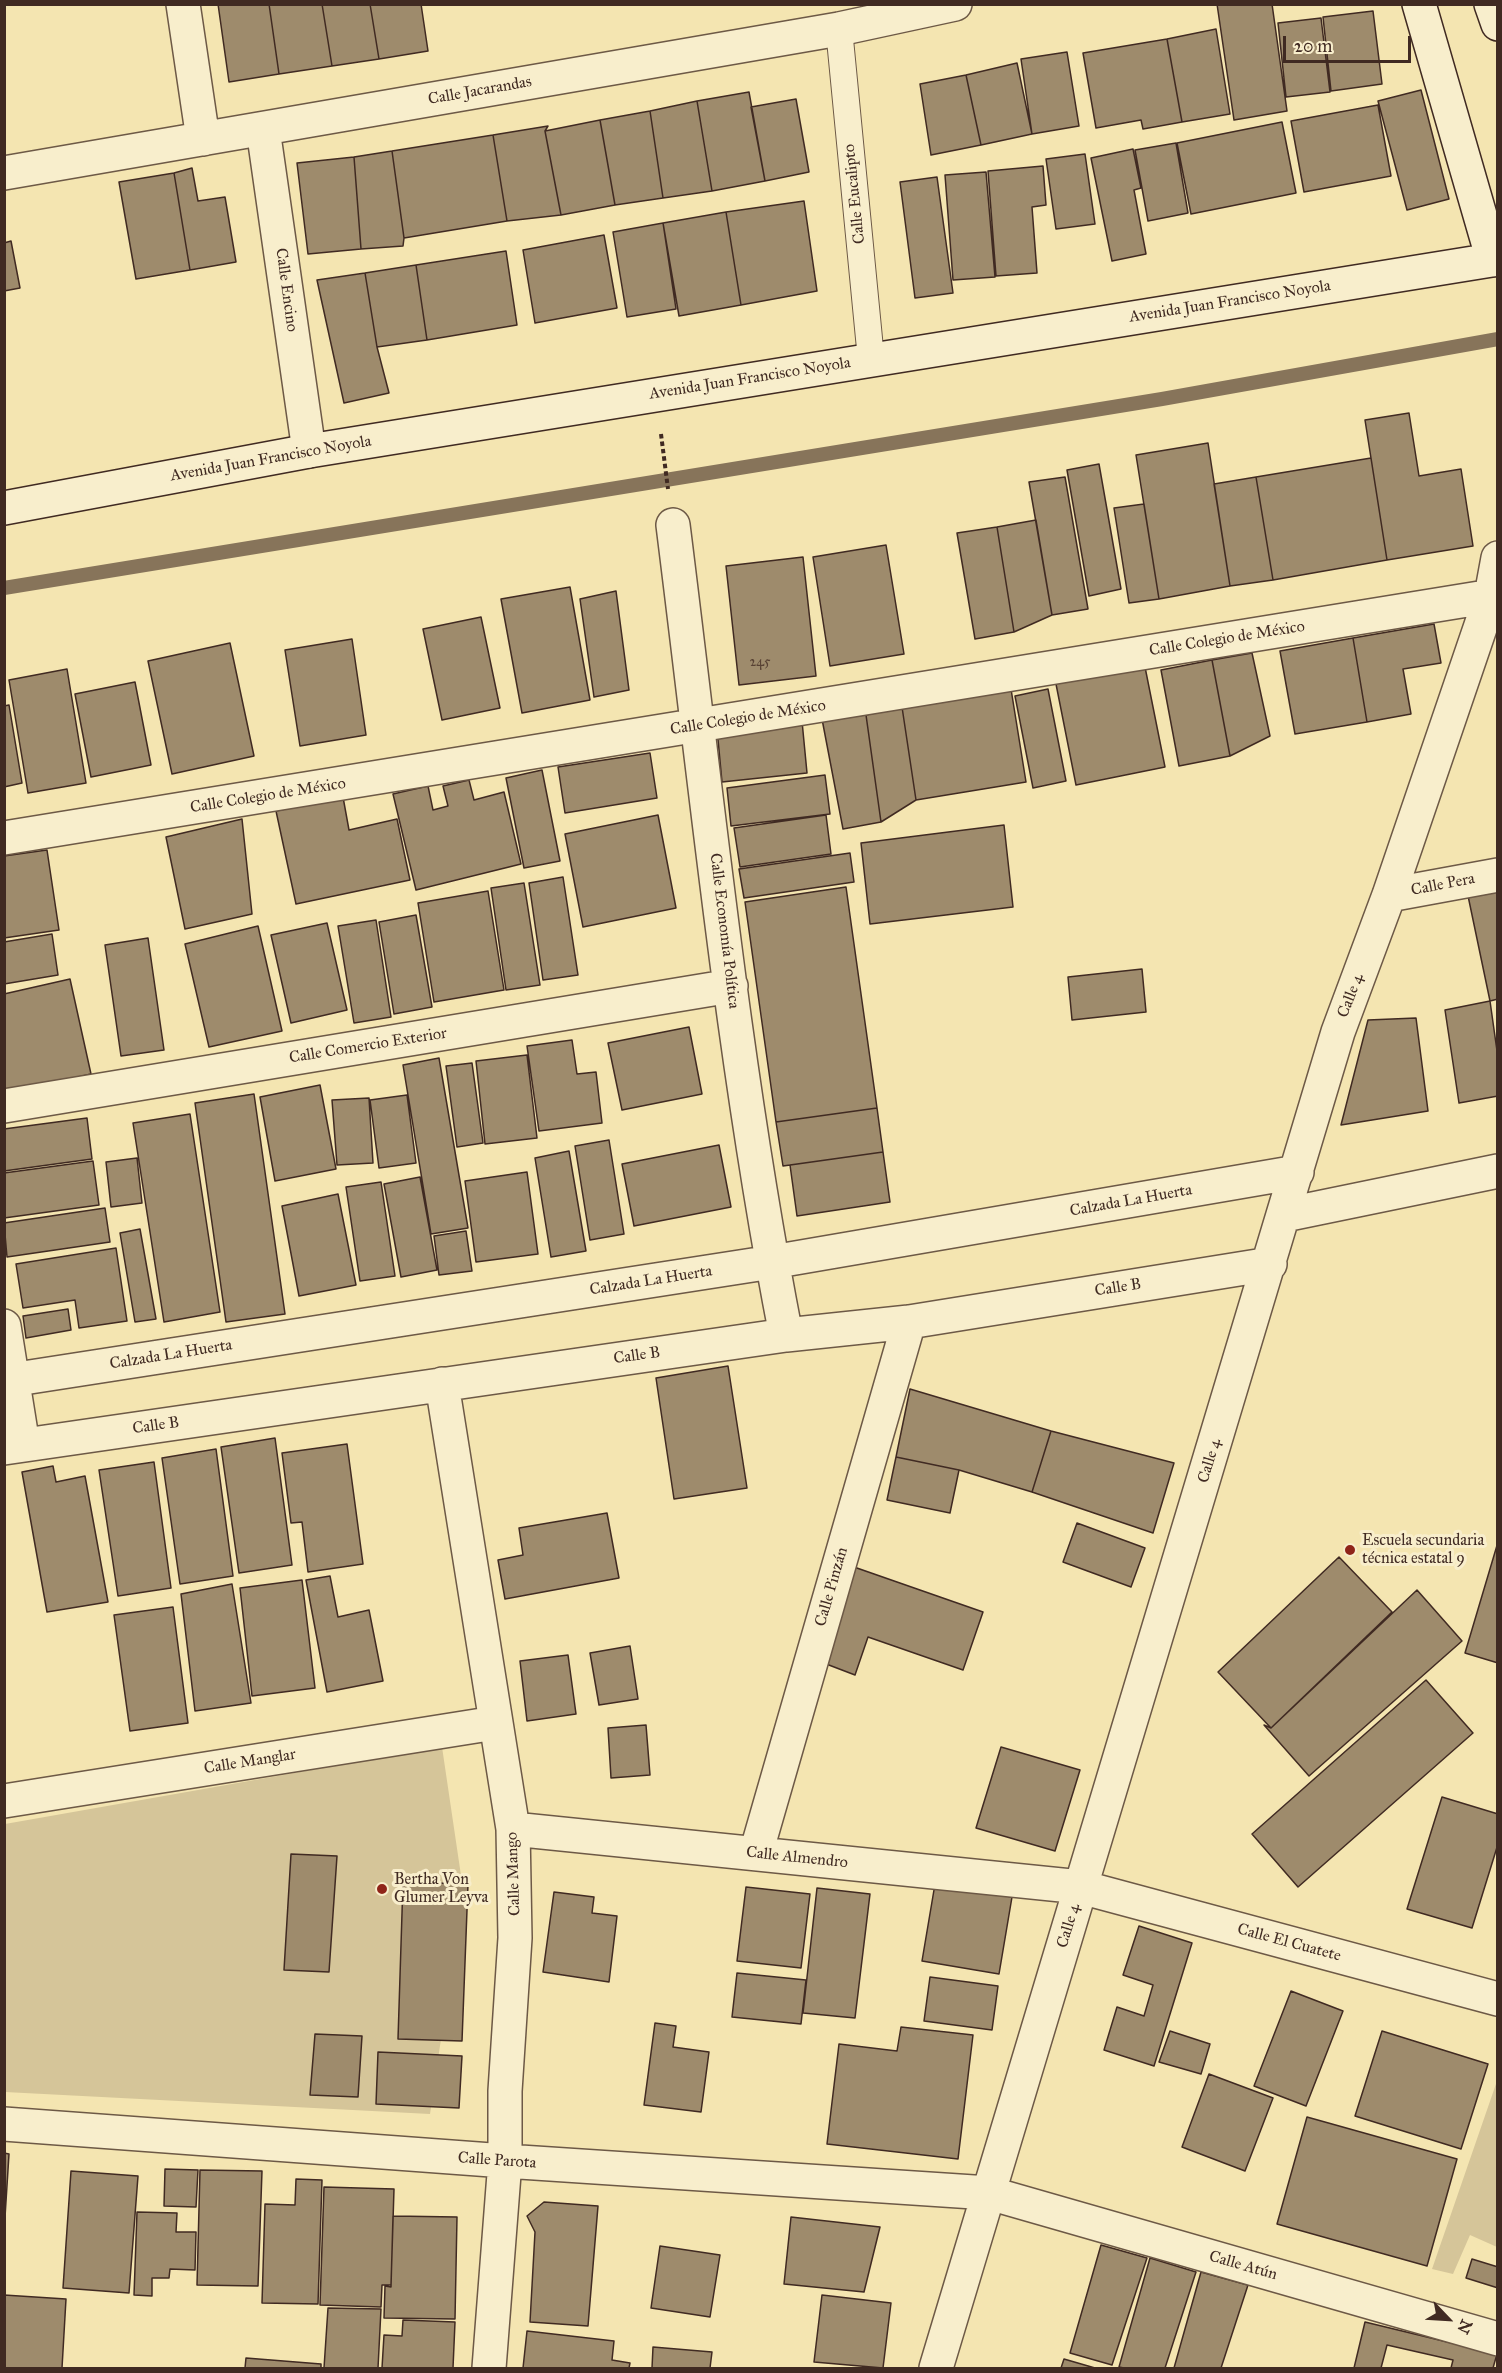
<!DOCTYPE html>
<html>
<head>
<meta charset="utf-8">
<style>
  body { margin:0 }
  #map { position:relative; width:1502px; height:2373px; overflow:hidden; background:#f4e5b1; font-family:"IM FELL Great Primer",serif }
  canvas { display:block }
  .frame { position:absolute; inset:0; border:6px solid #402a22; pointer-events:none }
  .north { position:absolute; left:1418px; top:2289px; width:60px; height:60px; -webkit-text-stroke:4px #f8eecc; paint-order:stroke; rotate:115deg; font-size:16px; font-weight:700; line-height:24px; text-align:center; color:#402a22 }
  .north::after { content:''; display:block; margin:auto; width:21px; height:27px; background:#402a22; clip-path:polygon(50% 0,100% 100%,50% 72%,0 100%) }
  .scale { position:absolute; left:1283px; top:36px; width:128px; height:27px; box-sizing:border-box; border:3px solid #402a22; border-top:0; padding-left:8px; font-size:18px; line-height:21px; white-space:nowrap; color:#402a22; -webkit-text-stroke:4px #f8eecc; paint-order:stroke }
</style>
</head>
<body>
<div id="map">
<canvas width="1502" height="2373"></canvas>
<div class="frame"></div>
<div class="north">N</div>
<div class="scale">20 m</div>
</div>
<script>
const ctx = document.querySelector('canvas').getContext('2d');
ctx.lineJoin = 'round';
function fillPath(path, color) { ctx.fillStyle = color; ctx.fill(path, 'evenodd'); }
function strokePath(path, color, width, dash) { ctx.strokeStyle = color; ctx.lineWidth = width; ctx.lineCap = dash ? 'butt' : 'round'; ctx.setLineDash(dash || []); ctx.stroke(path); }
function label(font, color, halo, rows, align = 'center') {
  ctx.font = font + ' "IM FELL Great Primer",serif'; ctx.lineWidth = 6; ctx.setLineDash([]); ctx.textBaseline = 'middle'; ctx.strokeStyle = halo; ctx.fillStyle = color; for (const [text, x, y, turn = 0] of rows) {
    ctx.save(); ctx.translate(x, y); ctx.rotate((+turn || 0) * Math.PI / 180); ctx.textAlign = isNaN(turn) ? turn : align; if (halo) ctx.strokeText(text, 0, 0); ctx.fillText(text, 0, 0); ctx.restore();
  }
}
fillPath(new Path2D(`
  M 442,1747 L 463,1889 L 430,2114 L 5,2092 L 5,1824 Z
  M 1497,2081 L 1497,2247 L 1470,2235 L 1453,2274 L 1432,2269 Z`), '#d5c599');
strokePath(new Path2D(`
  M 4,588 L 1162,399 L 1498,339`), '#87745a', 14);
const building = new Path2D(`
  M 218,4 L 269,4 L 279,74 L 229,82 Z
  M 269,4 L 322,4 L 332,66 L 279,74 Z
  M 322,4 L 370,4 L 379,59 L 332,66 Z
  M 370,4 L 421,4 L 428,51 L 379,59 Z
  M 1217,4 L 1272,4 L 1287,111 L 1234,120 Z
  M 1373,11 L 1382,84 L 1331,91 L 1323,17 Z
  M 1321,18 L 1330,92 L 1286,97 L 1278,23 Z
  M 1216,29 L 1230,114 L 1182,122 L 1167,39 Z
  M 1167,39 L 1182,122 L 1143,129 L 1141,120 L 1096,128 L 1083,53 Z
  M 1067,52 L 1079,126 L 1032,134 L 1021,59 Z
  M 1017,63 L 1032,134 L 981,145 L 966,75 Z
  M 966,75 L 981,145 L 931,155 L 920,84 Z
  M 1421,90 L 1449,199 L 1407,210 L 1378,101 Z
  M 749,92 L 765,181 L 712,191 L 697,101 Z
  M 796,99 L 809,172 L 765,181 L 751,107 Z
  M 697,101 L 712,191 L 663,198 L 650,111 Z
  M 1378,105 L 1391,176 L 1304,192 L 1291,121 Z
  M 650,111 L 663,198 L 615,205 L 600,120 Z
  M 600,120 L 615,205 L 561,215 L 545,131 Z
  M 1282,122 L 1296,193 L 1191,214 L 1177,143 Z
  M 548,126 L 545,131 L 561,215 L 507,221 L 493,135 Z
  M 493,135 L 507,221 L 404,238 L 392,151 Z
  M 1176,143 L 1188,213 L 1148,221 L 1135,150 Z
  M 1133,149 L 1141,188 L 1134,190 L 1146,254 L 1112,261 L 1091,158 Z
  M 392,151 L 404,238 L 403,246 L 361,249 L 354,157 Z
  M 1085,154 L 1095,224 L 1056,229 L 1046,159 Z
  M 354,157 L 361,249 L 308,254 L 297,163 Z
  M 1043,166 L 1046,205 L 1032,207 L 1037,273 L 996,276 L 988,171 Z
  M 192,168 L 198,201 L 225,197 L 236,262 L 190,270 L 174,173 Z
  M 986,172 L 995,277 L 953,280 L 945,175 Z
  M 174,173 L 190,270 L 136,279 L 119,182 Z
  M 937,177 L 953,293 L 915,298 L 900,182 Z
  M 804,201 L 817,291 L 741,305 L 726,212 Z
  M 726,212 L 741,305 L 679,316 L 663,223 Z
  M 663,223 L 676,309 L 627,317 L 613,232 Z
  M 604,235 L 617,308 L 535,323 L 523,250 Z
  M 11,241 L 20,288 L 4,291 L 4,243 Z
  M 506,251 L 517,325 L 427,340 L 416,265 Z
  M 416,265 L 427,340 L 377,347 L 365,273 Z
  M 365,273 L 377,347 L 389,393 L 344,403 L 317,280 Z
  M 1409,413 L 1419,476 L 1461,469 L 1473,546 L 1387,560 L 1365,420 Z
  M 1208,443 L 1230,586 L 1159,599 L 1136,455 Z
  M 1371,458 L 1387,560 L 1273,580 L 1256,477 Z
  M 1099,464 L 1121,589 L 1089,596 L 1067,470 Z
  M 1065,477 L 1088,609 L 1052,615 L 1029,482 Z
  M 1256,477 L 1273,580 L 1230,586 L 1214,484 Z
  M 1144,504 L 1159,599 L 1129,603 L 1114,508 Z
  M 1036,520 L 1052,615 L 1014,632 L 997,527 Z
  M 997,527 L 1014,632 L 975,639 L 957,533 Z
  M 886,545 L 904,654 L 830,666 L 813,557 Z
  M 803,557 L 816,676 L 739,685 L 726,566 Z
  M 570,587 L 590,700 L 522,713 L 501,599 Z
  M 616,591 L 629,690 L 594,697 L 580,599 Z
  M 481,617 L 500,708 L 442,720 L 423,629 Z
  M 1434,624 L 1441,663 L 1403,669 L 1411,714 L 1367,722 L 1353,638 Z
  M 1353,638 L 1367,722 L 1295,734 L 1280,651 Z
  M 352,639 L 366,735 L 300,746 L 285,650 Z
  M 230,643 L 254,756 L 172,774 L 148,661 Z
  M 1252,653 L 1270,736 L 1230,756 L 1212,660 Z
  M 1212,660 L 1230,756 L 1179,766 L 1161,670 Z
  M 1144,662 L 1165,767 L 1076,785 L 1055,679 Z
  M 67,669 L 86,783 L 28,793 L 9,680 Z
  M 135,682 L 151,765 L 91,777 L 75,694 Z
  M 1011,689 L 1026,782 L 916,800 L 902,707 Z
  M 1048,689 L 1066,781 L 1033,788 L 1015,696 Z
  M 9,705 L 22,783 L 4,787 L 4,706 Z
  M 902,707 L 916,800 L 881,822 L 866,715 Z
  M 866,715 L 881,822 L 843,829 L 822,719 Z
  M 802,721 L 807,773 L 722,782 L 717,729 Z
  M 650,753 L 657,798 L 565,813 L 558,767 Z
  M 542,770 L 560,861 L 524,868 L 506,778 Z
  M 825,775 L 830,814 L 731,826 L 727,788 Z
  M 469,780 L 474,800 L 504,792 L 521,864 L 416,890 L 393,794 L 428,786 L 433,810 L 448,806 L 443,786 Z
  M 343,797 L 349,830 L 397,819 L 410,880 L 296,904 L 276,811 Z
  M 658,815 L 676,908 L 583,927 L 565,834 Z
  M 826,815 L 831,854 L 740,867 L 734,828 Z
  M 242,819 L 252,914 L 185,929 L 166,837 Z
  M 1004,825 L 1013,907 L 870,924 L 861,843 Z
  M 47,850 L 59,930 L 4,938 L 4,856 Z
  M 850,853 L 854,882 L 744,898 L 739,869 Z
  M 563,877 L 578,975 L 543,980 L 529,883 Z
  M 524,883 L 540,985 L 506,990 L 491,888 Z
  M 1498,884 L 1498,999 L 1490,1001 L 1467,891 Z
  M 846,887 L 877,1108 L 776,1122 L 745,902 Z
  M 488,891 L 504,990 L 434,1002 L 418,903 Z
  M 416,915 L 432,1007 L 394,1014 L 379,922 Z
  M 376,920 L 391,1017 L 354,1023 L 338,926 Z
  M 327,923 L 347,1010 L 291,1023 L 271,935 Z
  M 258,926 L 282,1031 L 209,1047 L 185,944 Z
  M 52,934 L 58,975 L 4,984 L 4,942 Z
  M 148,938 L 164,1050 L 121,1056 L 105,945 Z
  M 1142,969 L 1146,1012 L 1072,1020 L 1068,977 Z
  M 70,979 L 91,1074 L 4,1094 L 4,994 Z
  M 1490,1001 L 1498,1058 L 1498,1096 L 1459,1103 L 1445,1010 Z
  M 1416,1018 L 1428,1111 L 1341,1125 L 1368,1020 Z
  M 689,1027 L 702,1094 L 622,1110 L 608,1043 Z
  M 572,1040 L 577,1074 L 596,1072 L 602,1123 L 539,1131 L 527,1046 Z
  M 527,1055 L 537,1138 L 485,1144 L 476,1061 Z
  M 439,1058 L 468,1228 L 431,1234 L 403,1065 Z
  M 472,1063 L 483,1143 L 457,1147 L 446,1066 Z
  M 320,1085 L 336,1169 L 275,1181 L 260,1097 Z
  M 254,1094 L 285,1314 L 226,1322 L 195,1103 Z
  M 407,1095 L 416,1163 L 379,1168 L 370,1100 Z
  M 369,1098 L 373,1163 L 337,1165 L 332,1100 Z
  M 877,1108 L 883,1152 L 783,1166 L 776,1122 Z
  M 190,1114 L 220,1312 L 164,1322 L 133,1123 Z
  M 87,1118 L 92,1159 L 4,1171 L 4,1129 Z
  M 609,1140 L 624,1234 L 590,1240 L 575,1146 Z
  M 719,1145 L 731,1207 L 634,1226 L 622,1164 Z
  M 569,1151 L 586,1251 L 551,1257 L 535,1158 Z
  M 883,1152 L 890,1202 L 797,1216 L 790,1165 Z
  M 137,1158 L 142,1203 L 111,1207 L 106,1162 Z
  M 93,1161 L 99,1205 L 4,1218 L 4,1173 Z
  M 527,1172 L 538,1254 L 476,1262 L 465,1181 Z
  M 420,1177 L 437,1270 L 401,1277 L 384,1184 Z
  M 381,1182 L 395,1276 L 360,1281 L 346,1187 Z
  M 338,1194 L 356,1285 L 299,1296 L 282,1206 Z
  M 105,1208 L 110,1242 L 7,1257 L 4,1223 Z
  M 140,1229 L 156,1319 L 135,1322 L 120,1233 Z
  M 466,1231 L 472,1271 L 439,1275 L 434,1236 Z
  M 116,1248 L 127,1321 L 79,1328 L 75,1300 L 23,1308 L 16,1264 Z
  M 68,1309 L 71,1330 L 26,1338 L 23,1316 Z
  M 728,1366 L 747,1488 L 674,1499 L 656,1378 Z
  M 910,1389 L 1051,1431 L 1032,1492 L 959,1470 L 896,1457 Z
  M 1051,1431 L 1174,1463 L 1153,1533 L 1032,1492 Z
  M 275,1438 L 292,1565 L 239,1573 L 221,1447 Z
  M 347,1444 L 363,1564 L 308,1572 L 302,1522 L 291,1523 L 282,1453 Z
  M 216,1449 L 233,1576 L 180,1584 L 162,1458 Z
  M 896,1457 L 959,1470 L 950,1513 L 887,1500 Z
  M 154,1462 L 171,1588 L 118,1596 L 99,1470 Z
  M 53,1466 L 56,1482 L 85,1476 L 108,1602 L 47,1612 L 22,1472 Z
  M 607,1513 L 619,1578 L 505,1599 L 498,1560 L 523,1555 L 519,1528 Z
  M 1077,1523 L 1145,1548 L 1131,1587 L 1063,1562 Z
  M 1498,1542 L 1498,1663 L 1465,1653 Z
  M 1339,1557 L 1392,1612 L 1271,1728 L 1218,1672 Z
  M 854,1567 L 983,1612 L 963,1670 L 868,1637 L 855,1675 L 821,1662 Z
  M 330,1576 L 338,1617 L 369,1610 L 383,1681 L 327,1692 L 306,1580 Z
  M 302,1580 L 315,1688 L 252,1696 L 240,1588 Z
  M 232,1584 L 251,1703 L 195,1711 L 181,1594 Z
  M 1417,1590 L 1462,1641 L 1309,1776 L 1264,1725 L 1271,1728 Z
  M 173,1607 L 188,1723 L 130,1731 L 114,1615 Z
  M 630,1646 L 638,1699 L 599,1705 L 590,1653 Z
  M 568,1655 L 576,1714 L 527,1721 L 520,1661 Z
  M 1426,1680 L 1473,1733 L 1298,1887 L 1252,1834 Z
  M 646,1725 L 650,1775 L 611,1778 L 608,1728 Z
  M 1001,1747 L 1080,1770 L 1055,1851 L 976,1828 Z
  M 1442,1797 L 1498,1814 L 1498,1844 L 1472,1928 L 1407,1909 Z
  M 291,1854 L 337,1856 L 329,1972 L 284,1970 Z
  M 403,1882 L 468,1884 L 462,2041 L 398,2039 Z
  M 935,1884 L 1012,1897 L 999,1974 L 922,1961 Z
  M 746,1887 L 810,1894 L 801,1968 L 737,1961 Z
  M 817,1888 L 870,1894 L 855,2018 L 803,2013 Z
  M 554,1892 L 594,1897 L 592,1913 L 617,1916 L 609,1982 L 543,1972 Z
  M 1139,1926 L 1192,1943 L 1154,2066 L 1104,2050 L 1117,2007 L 1144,2016 L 1153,1985 L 1123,1975 Z
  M 737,1973 L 806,1980 L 801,2024 L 732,2017 Z
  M 930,1977 L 998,1986 L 992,2030 L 924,2021 Z
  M 1291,1991 L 1343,2011 L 1306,2106 L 1254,2086 Z
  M 655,2023 L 676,2026 L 673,2047 L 709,2052 L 701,2112 L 644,2105 Z
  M 901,2027 L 973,2035 L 958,2159 L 827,2144 L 839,2044 L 897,2051 Z
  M 1170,2031 L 1210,2044 L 1201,2074 L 1159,2062 Z
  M 1382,2031 L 1488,2064 L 1461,2149 L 1355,2116 Z
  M 315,2034 L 362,2036 L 358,2097 L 310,2095 Z
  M 378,2052 L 462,2056 L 459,2108 L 376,2104 Z
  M 1209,2074 L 1273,2098 L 1245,2171 L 1182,2147 Z
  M 1307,2117 L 1457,2159 L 1427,2266 L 1277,2224 Z
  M 4,2153 L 9,2154 L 4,2233 Z
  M 165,2169 L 198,2170 L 196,2207 L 164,2206 Z
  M 200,2170 L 262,2171 L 258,2286 L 197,2285 Z
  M 71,2171 L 138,2176 L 129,2293 L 63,2288 Z
  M 296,2179 L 322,2180 L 318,2304 L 262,2303 L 265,2204 L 295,2205 Z
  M 324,2187 L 394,2189 L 391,2285 L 382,2285 L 381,2307 L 320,2305 Z
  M 544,2202 L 598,2206 L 588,2326 L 530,2322 L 535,2232 L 527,2216 Z
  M 137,2212 L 177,2213 L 176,2232 L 196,2232 L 195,2270 L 170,2269 L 169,2278 L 152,2278 L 152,2296 L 134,2295 Z
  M 393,2216 L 457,2217 L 455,2319 L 384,2318 L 385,2286 L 391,2287 Z
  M 791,2217 L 880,2227 L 864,2292 L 784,2284 Z
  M 1101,2245 L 1147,2258 L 1112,2365 L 1070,2353 Z
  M 660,2246 L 720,2255 L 710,2317 L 651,2308 Z
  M 1150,2258 L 1196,2272 L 1165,2368 L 1124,2368 L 1119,2367 Z
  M 1472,2259 L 1498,2267 L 1498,2288 L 1466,2278 Z
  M 1201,2272 L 1248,2285 L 1221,2368 L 1174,2368 Z
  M 4,2295 L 66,2299 L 62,2368 L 4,2368 Z
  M 822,2295 L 891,2303 L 883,2368 L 814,2362 Z
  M 328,2308 L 381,2309 L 378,2368 L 324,2368 Z
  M 403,2320 L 455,2322 L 453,2368 L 382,2368 L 384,2335 L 402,2336 Z
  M 1365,2322 L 1497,2354 L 1493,2368 L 1451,2368 L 1453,2360 L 1387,2345 L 1381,2368 L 1354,2368 Z
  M 527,2331 L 614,2341 L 612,2360 L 630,2363 L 629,2368 L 523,2368 Z
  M 653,2347 L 712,2352 L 710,2368 L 652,2368 Z
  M 246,2358 L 321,2364 L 321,2368 L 245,2368 Z
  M 1064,2359 L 1095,2368 L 1061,2368 Z`);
fillPath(building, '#9e8b6c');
strokePath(building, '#402a22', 1.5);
const lane = new Path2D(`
  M 839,29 L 871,359`);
const street = new Path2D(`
  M 183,4 L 203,139
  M 263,129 L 309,451
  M 4,173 L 839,29 L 955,4
  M 673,525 C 707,795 734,1068 786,1335
  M 4,838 L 1498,595
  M 1389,895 L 1498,875
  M 4,1106 L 731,986
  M 1284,1215 L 1498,1171
  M 4,1326 L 23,1445
  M 4,1381 L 772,1262 L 1297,1172
  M 442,1384 L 513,1829 L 515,1938 L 505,2091 L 505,2161 L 489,2368
  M 4,1448 L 786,1335 L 909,1322 L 1270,1264
  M 4,1801 L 495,1723
  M 513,1829 L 1081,1887 L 1498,1999
  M 756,1853 L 909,1322
  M 4,2124 L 505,2161 L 989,2193 L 1498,2339
  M 936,2368 L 1338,1032 L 1389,895 L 1491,596 L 1498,558`);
const secondary = new Path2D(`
  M 1419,4 L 1493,260
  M 1491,4 L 1498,24
  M 4,508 L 309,451 L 1498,259`);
strokePath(lane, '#6d5946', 28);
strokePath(street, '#6d5946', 36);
strokePath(secondary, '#402a22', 36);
strokePath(new Path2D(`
  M 661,434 L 668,489`), '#402a22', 4, [4.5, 3]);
strokePath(lane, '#f8eecc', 26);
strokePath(street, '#f8eecc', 33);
strokePath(secondary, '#f8eecc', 33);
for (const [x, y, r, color] of [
  [1350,1550,6,"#8f2418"],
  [382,1889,6,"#8f2418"]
]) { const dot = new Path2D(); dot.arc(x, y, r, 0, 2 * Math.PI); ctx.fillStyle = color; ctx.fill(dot); strokePath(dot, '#f8eecc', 2); }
label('14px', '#584234', null, [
  ["245",760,663]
]);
label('16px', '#402a22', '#f8eecc', [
  ["Calle Jacarandas",480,91,-10],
  ["Calle Eucalipto",855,194,-96],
  ["Calle Encino",286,290,82],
  ["Avenida Juan Francisco Noyola",1230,302,-9],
  ["Avenida Juan Francisco Noyola",750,379,-9],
  ["Avenida Juan Francisco Noyola",271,459,-10],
  ["Calle Colegio de México",1227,639,-9],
  ["Calle Colegio de México",748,718,-9],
  ["Calle Colegio de México",268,796,-9],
  ["Calle Pera",1443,885,-11],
  ["Calle Economía Política",724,931,83],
  ["Calle 4",1351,996,-69],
  ["Calle Comercio Exterior",368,1046,-9],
  ["Calzada La Huerta",1131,1201,-10],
  ["Calzada La Huerta",651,1281,-9],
  ["Calle B",1118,1288,-9],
  ["Calzada La Huerta",171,1355,-9],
  ["Calle B",637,1356,-8],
  ["Calle B",156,1426,-8],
  ["Calle 4",1210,1461,-73],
  ["Calle Pinzán",832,1587,-74],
  ["Calle Manglar",250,1762,-9],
  ["Calle Almendro",797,1858,6],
  ["Calle Mango",514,1874,-92],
  ["Calle 4",1069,1926,-73],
  ["Calle El Cuatete",1289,1943,15],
  ["Calle Parota",497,2161,4],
  ["Calle Atún",1243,2266,16]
]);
label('16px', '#402a22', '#f8eecc', [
  ["Escuela secundaria",1362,1541],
  ["técnica estatal 9",1362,1559],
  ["Bertha Von",394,1880],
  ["Glumer Leyva",394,1898]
], 'left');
</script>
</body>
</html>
